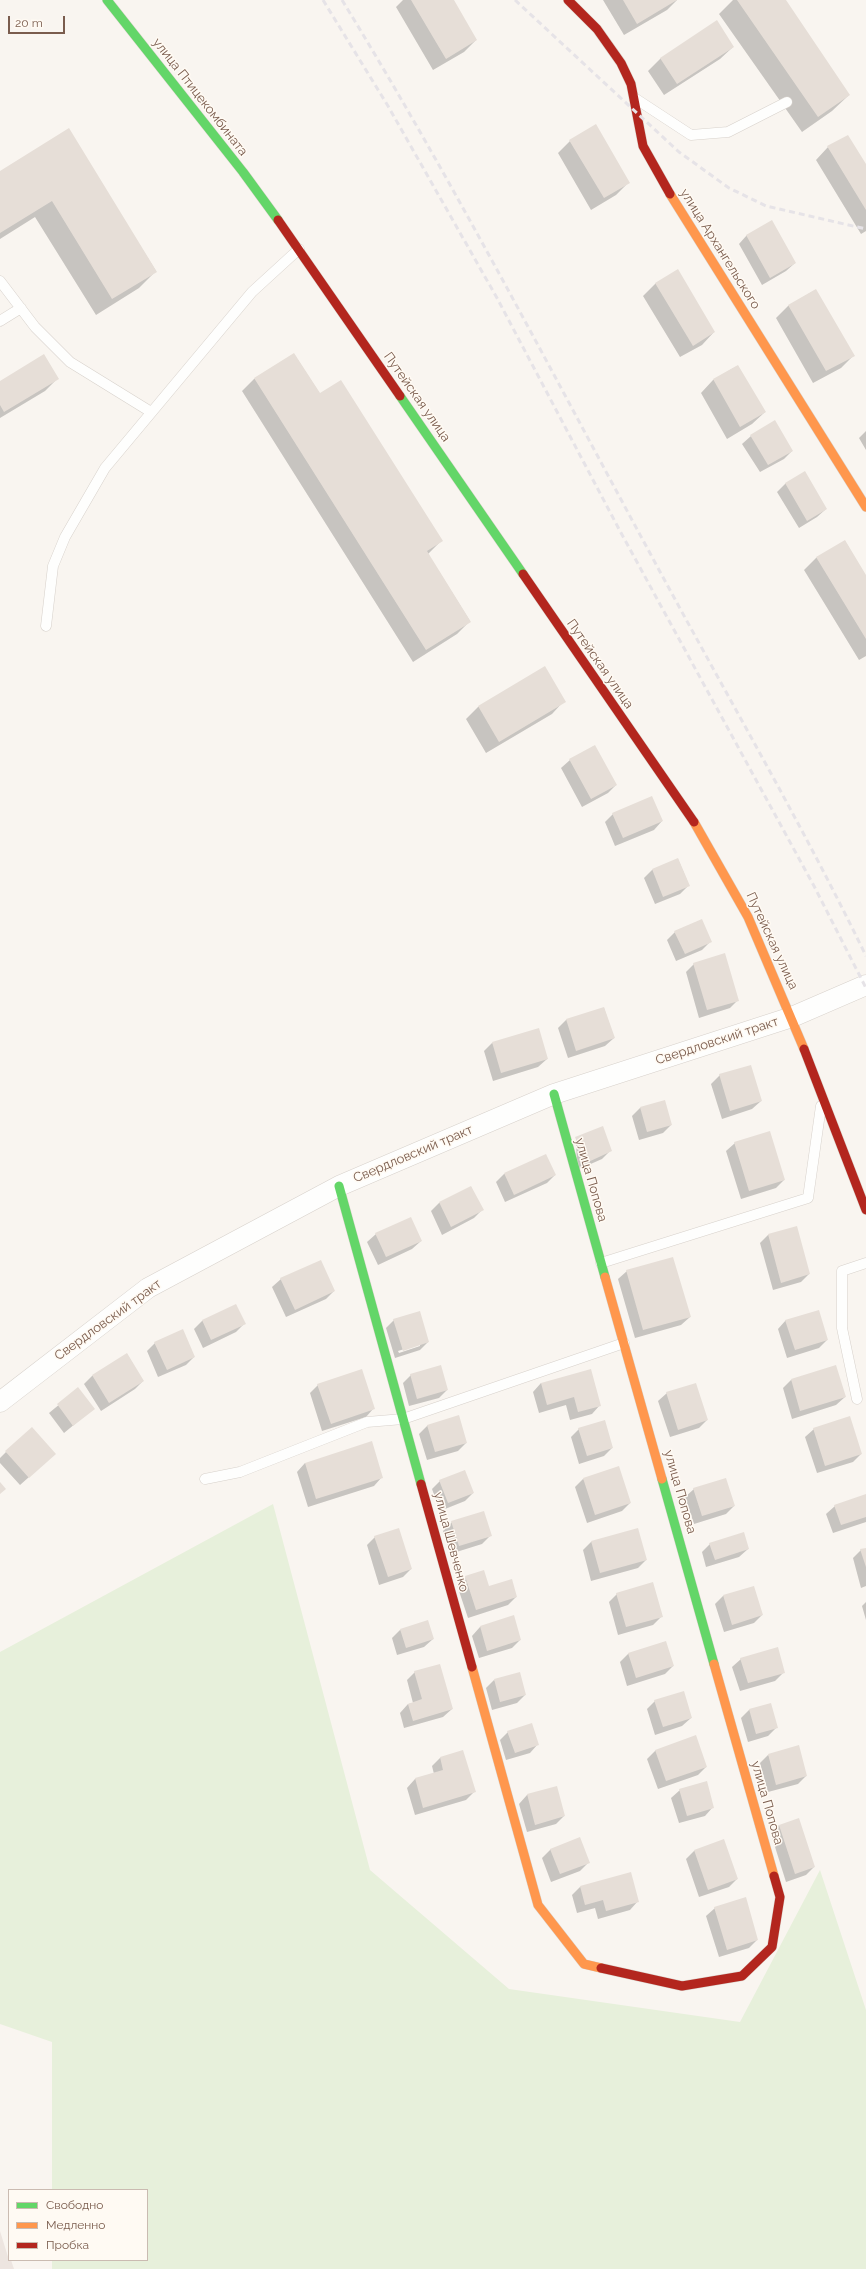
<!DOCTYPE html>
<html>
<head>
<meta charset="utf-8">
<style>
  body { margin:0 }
  #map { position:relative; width:866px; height:2269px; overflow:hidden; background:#f9f5f0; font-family:Raleway,sans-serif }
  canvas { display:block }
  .legend { position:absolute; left:8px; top:2189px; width:140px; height:72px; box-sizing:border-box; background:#fffaf3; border:1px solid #cabbb1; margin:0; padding:5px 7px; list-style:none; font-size:12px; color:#7a5c4d }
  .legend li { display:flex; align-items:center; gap:8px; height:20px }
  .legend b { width:20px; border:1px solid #cabbb1 }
  .scale { position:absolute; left:8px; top:16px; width:57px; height:18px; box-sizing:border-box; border:2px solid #7a5c4d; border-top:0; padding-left:5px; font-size:12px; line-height:14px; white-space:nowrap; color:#7a5c4d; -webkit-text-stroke:3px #fffaf3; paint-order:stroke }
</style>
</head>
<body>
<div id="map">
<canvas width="866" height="2269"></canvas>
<ul class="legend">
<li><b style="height:5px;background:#63d668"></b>Свободно</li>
<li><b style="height:5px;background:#ff974d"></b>Медленно</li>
<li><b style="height:5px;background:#b3261e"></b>Пробка</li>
</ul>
<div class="scale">20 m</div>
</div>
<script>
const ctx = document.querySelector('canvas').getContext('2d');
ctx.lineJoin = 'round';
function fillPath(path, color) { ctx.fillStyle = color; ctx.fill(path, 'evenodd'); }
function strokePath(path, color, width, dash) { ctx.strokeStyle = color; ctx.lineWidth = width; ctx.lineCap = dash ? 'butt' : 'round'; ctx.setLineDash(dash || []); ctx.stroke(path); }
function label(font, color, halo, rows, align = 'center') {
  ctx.font = font + ' Raleway,sans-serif'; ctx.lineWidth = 3; ctx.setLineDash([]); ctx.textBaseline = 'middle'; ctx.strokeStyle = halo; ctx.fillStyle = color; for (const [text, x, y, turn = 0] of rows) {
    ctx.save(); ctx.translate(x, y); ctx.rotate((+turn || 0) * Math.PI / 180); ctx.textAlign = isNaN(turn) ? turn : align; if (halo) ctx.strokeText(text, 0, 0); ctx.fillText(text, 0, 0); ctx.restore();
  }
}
fillPath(new Path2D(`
  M 0,2231 L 9,2260 L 11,2260 L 14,2269 L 0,2269 Z`), '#ede5e0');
fillPath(new Path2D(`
  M 273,1504 L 370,1870 L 509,1989 L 740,2022 L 820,1870 L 866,2010 L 866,2269 L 52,2269 L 52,2260 L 147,2260 L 147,2190 L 52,2190 L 52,2042 L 0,2024 L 0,1652 Z`), '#e7f0db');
fillPath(new Path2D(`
  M 403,0 L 453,0 L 476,40 L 464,52 L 433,70 L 396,7 Z
  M 603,0 L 677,0 L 667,10 L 624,35 Z
  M 733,0 L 785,0 L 849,95 L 832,111 L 802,132 L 719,14 Z
  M 733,47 L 720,59 L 664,95 L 648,71 L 661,58 Z
  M 68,130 L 156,271 L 139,288 L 96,315 L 35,217 L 0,239 L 0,172 Z
  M 570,141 L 629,182 L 616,195 L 591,210 L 558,153 Z
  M 828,147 L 866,166 L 866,231 L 861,234 L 816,160 Z
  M 747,235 L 795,263 L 786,271 L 762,285 L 739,244 Z
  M 656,283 L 714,332 L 702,345 L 680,357 L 643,296 Z
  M 815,290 L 853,356 L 841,368 L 813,383 L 776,318 L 788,306 Z
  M 294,354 L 320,394 L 441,541 L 428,554 L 470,621 L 457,634 L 413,662 L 242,391 L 254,379 Z
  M 737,366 L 765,412 L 752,424 L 727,439 L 701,393 L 713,380 Z
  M 57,379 L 45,391 L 0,418 L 0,382 Z
  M 866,431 L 866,450 L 859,438 Z
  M 751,436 L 792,451 L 784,459 L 760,472 L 742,444 Z
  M 786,483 L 826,509 L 817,517 L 799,528 L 777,492 Z
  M 845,541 L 866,577 L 866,656 L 859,660 L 804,570 L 816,558 Z
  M 544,668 L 564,701 L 552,714 L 486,753 L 466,719 L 478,707 Z
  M 594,746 L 616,785 L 608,793 L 582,807 L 561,768 L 570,760 Z
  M 613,814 L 662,821 L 654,830 L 615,846 L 605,822 Z
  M 678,859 L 689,885 L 680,894 L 655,904 L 644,878 L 652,870 Z
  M 675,932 L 710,942 L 702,950 L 676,961 L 667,940 Z
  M 694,964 L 738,1000 L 730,1008 L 699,1018 L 686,972 Z
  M 604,1008 L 614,1038 L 605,1046 L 568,1058 L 558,1028 L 566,1020 Z
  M 492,1043 L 547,1059 L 538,1067 L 493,1081 L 484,1051 Z
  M 720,1075 L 761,1101 L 752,1109 L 722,1119 L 711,1084 Z
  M 664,1101 L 671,1125 L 663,1133 L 639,1140 L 632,1116 L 640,1108 Z
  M 576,1138 L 610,1151 L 602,1159 L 577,1170 Z
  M 735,1143 L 784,1180 L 776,1188 L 741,1199 L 726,1151 Z
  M 504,1174 L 555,1175 L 547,1183 L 505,1202 L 496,1182 Z
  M 471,1187 L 482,1210 L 474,1218 L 442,1235 L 431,1211 L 439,1203 Z
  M 796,1227 L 809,1274 L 801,1282 L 773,1290 L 760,1243 L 768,1235 Z
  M 376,1234 L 421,1241 L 412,1249 L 378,1265 L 367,1242 Z
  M 627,1271 L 690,1317 L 681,1325 L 635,1338 L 618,1279 Z
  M 281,1279 L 334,1291 L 326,1299 L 286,1317 L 272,1287 Z
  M 236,1305 L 244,1324 L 236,1332 L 203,1348 L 194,1329 L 202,1321 Z
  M 394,1320 L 428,1342 L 420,1350 L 395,1358 L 386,1328 ZM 420,1344 L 420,1346 L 399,1353 L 398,1351 Z
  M 786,1320 L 827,1340 L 819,1348 L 787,1358 L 778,1329 Z
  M 155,1343 L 194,1357 L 186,1365 L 158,1377 L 147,1351 Z
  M 127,1354 L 143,1381 L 135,1389 L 101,1411 L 84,1384 L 92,1376 Z
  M 411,1375 L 447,1390 L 439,1398 L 409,1406 L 403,1383 Z
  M 791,1380 L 845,1397 L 836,1405 L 792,1419 L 783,1388 Z
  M 541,1383 L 600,1405 L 592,1414 L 570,1420 L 566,1405 L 539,1413 L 533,1392 Z
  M 318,1385 L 374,1408 L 366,1417 L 322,1431 L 310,1393 Z
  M 78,1389 L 93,1409 L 64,1433 L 49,1413 Z
  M 667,1393 L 707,1420 L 699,1428 L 670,1437 L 658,1401 Z
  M 428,1425 L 466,1443 L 458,1451 L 427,1460 L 419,1434 Z
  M 579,1429 L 612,1448 L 604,1456 L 579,1464 L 571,1437 Z
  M 814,1429 L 861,1454 L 853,1462 L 817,1473 L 805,1437 Z
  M 6,1452 L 46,1462 L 20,1485 L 0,1463 L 0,1458 Z
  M 305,1463 L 382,1477 L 374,1486 L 308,1507 L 297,1472 Z
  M 583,1479 L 630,1503 L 622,1511 L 587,1523 L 575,1487 Z
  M 440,1481 L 473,1493 L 465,1501 L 440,1511 L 432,1489 Z
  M 694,1489 L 734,1506 L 726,1514 L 694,1524 L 685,1497 Z
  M 866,1496 L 866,1522 L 833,1533 L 826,1514 L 835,1506 Z
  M 452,1522 L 490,1536 L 482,1544 L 450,1554 L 443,1531 Z
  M 637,1529 L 646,1560 L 638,1568 L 591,1581 L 583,1550 L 591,1542 Z
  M 375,1537 L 411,1569 L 403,1577 L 379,1585 L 367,1545 Z
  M 710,1544 L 748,1549 L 739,1557 L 706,1567 L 702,1552 Z
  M 866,1549 L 866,1586 L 861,1588 L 853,1558 L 861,1550 Z
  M 466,1577 L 488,1587 L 516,1597 L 508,1605 L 468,1618 L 457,1585 Z
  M 753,1587 L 762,1615 L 754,1623 L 724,1632 L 715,1604 L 723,1596 Z
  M 617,1594 L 662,1616 L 653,1625 L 618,1635 L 609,1602 Z
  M 866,1602 L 866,1620 L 862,1606 Z
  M 513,1617 L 520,1640 L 512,1648 L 479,1658 L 472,1636 L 480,1627 Z
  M 400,1630 L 433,1639 L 424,1647 L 397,1655 L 392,1638 Z
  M 665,1642 L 673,1666 L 665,1674 L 627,1686 L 620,1662 L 628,1654 Z
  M 741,1659 L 784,1672 L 775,1681 L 740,1691 L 732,1667 Z
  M 415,1672 L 452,1709 L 443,1717 L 404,1728 L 400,1713 L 408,1704 L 413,1703 L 407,1680 Z
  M 494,1680 L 525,1695 L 517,1703 L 492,1710 L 486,1688 Z
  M 655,1701 L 691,1718 L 682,1726 L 655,1735 L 647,1709 Z
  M 770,1704 L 777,1727 L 768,1736 L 748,1742 L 741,1718 L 749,1710 Z
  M 508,1732 L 538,1744 L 530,1753 L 506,1760 L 500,1740 Z
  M 656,1750 L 706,1767 L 698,1775 L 658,1789 L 647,1759 Z
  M 462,1751 L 474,1792 L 466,1800 L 415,1815 L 407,1788 L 415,1779 L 434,1774 L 432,1766 L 440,1758 Z
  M 768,1755 L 806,1776 L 798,1784 L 768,1792 L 760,1763 Z
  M 556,1788 L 564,1816 L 556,1824 L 527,1832 L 519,1804 L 527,1795 Z
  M 680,1790 L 713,1807 L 705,1816 L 679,1823 L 671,1798 Z
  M 779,1825 L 814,1867 L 806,1875 L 786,1882 L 771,1834 Z
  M 724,1841 L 737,1879 L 729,1887 L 699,1897 L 686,1859 L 694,1851 Z
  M 551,1849 L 588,1863 L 580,1871 L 551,1882 L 542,1858 Z
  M 580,1887 L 638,1901 L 630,1910 L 598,1919 L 595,1908 L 577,1913 L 572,1895 Z
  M 715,1908 L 757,1940 L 749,1948 L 719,1957 L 706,1916 Z`), '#0003');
fillPath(new Path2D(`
  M 411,0 L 454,0 L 477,40 L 446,59 Z
  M 623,0 L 677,0 L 637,24 Z
  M 737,0 L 786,0 L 850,95 L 818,117 Z
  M 717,20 L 734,47 L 677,84 L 660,58 Z
  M 596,124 L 630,183 L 604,198 L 569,140 Z
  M 69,128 L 157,272 L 112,299 L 52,201 L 0,233 L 0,171 Z
  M 848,135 L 866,164 L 866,210 L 827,146 Z
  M 772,220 L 796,263 L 770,278 L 746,235 Z
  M 678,269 L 715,332 L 693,346 L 655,283 Z
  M 816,289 L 855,356 L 826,371 L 788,305 Z
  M 294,353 L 320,393 L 341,380 L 443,541 L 427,551 L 471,622 L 426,650 L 254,378 Z
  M 44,354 L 59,379 L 4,412 L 0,405 L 0,381 Z
  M 738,365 L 766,412 L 740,427 L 713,379 Z
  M 775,420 L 793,451 L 768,465 L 750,435 Z
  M 805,471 L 827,509 L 807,521 L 785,483 Z
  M 845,540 L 866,575 L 866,639 L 816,557 Z
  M 545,666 L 566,702 L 499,742 L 478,706 Z
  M 595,745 L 617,785 L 591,799 L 569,759 Z
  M 652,796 L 663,821 L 623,838 L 612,813 Z
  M 678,858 L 690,886 L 663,897 L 652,869 Z
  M 702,919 L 712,942 L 685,954 L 674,931 Z
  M 725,953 L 739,1001 L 707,1010 L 693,963 Z
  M 604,1007 L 615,1038 L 576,1051 L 566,1019 Z
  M 539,1028 L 548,1059 L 501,1073 L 492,1042 Z
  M 751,1065 L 762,1101 L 730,1111 L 719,1074 Z
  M 665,1100 L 672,1125 L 647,1132 L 640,1107 Z
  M 603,1126 L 612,1151 L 586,1163 L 575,1137 Z
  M 770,1131 L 785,1180 L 749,1191 L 734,1142 Z
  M 546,1154 L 556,1175 L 514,1195 L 504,1173 Z
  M 471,1186 L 484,1210 L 451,1227 L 439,1202 Z
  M 411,1217 L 422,1241 L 386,1257 L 375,1233 Z
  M 797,1226 L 810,1274 L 781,1283 L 768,1234 Z
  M 673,1257 L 691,1317 L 643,1330 L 626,1270 Z
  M 321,1260 L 335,1291 L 295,1310 L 280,1278 Z
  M 236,1304 L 246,1324 L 211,1340 L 202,1320 Z
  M 819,1310 L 828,1340 L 795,1350 L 785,1320 Z
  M 420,1311 L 429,1342 L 403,1351 L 393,1319 Z
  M 183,1329 L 195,1357 L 167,1370 L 154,1342 Z
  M 127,1353 L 144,1381 L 109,1403 L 92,1375 Z
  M 441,1365 L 448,1390 L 417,1399 L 410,1374 Z
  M 836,1365 L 846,1397 L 800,1411 L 791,1379 Z
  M 362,1369 L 375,1409 L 331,1424 L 317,1384 Z
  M 591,1369 L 601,1406 L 578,1412 L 574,1397 L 547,1405 L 541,1383 Z
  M 696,1383 L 708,1420 L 678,1430 L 666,1392 Z
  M 78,1387 L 95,1409 L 73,1426 L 57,1404 Z
  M 459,1415 L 467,1443 L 435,1452 L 427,1425 Z
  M 850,1416 L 862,1454 L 825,1466 L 813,1428 Z
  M 605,1420 L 613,1448 L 587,1456 L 578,1428 Z
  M 32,1427 L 56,1454 L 29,1478 L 5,1451 Z
  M 372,1441 L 383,1478 L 316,1499 L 305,1463 Z
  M 619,1466 L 631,1503 L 595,1515 L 583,1478 Z
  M 465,1470 L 474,1493 L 448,1503 L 439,1480 Z
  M 726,1478 L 735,1506 L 702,1516 L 693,1488 Z
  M 0,1482 L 6,1489 L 0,1494 Z
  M 866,1494 L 866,1517 L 841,1525 L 834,1505 Z
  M 484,1511 L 492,1536 L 459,1546 L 451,1521 Z
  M 399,1528 L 412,1569 L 388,1577 L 374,1536 Z
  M 638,1528 L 647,1560 L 600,1573 L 591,1541 Z
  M 744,1532 L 749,1549 L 715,1560 L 709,1543 Z
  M 866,1548 L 866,1567 L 860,1549 Z
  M 484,1570 L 489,1586 L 512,1579 L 517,1597 L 476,1610 L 465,1576 Z
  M 653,1582 L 663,1617 L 626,1627 L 616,1593 Z
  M 754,1586 L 763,1615 L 732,1625 L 723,1595 Z
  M 514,1615 L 521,1640 L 487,1651 L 480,1626 Z
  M 428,1620 L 434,1639 L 406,1648 L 400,1629 Z
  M 666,1641 L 674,1666 L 636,1678 L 628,1653 Z
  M 778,1647 L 785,1673 L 748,1683 L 740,1658 Z
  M 440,1664 L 453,1709 L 413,1721 L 408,1704 L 422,1699 L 414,1671 Z
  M 520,1672 L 526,1695 L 500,1702 L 494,1679 Z
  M 684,1691 L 692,1718 L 663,1727 L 654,1700 Z
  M 771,1703 L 778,1728 L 756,1734 L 749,1709 Z
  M 532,1723 L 539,1745 L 515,1753 L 507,1731 Z
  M 696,1735 L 707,1767 L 666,1781 L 655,1750 Z
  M 799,1745 L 807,1776 L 776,1785 L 768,1754 Z
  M 463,1750 L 476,1792 L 423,1808 L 415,1778 L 443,1770 L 440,1757 Z
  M 707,1781 L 714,1808 L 687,1816 L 679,1789 Z
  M 557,1786 L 565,1816 L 535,1825 L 527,1794 Z
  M 799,1818 L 815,1867 L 795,1874 L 779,1825 Z
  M 580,1837 L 590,1863 L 560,1874 L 550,1849 Z
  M 724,1839 L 738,1879 L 708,1890 L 694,1850 Z
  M 631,1872 L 639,1902 L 606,1911 L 603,1900 L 585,1905 L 580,1886 Z
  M 746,1897 L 758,1940 L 727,1950 L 714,1907 Z`), '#e6ded7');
const lane = new Path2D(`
  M 636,99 L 691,135 L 728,132 L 787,102
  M 0,281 L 35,327 L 70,362 L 151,412
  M 0,321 L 21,308
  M 46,626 L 53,566 L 65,537 L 105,468 L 252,292 L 299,249
  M 601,1263 L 808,1198 L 821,1106
  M 857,1399 L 842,1328 L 842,1271 L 866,1263
  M 205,1479 L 240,1472 L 367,1422 L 403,1419 L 624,1343`);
const street = new Path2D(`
  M 0,1402 L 148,1288 L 339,1186 L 554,1094 L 792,1017 L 866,985`);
const fast = new Path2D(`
  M 107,0 L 243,172 L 278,220
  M 400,396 L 523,574
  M 554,1094 L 605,1277
  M 339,1186 L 421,1484
  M 662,1479 L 714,1664`);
const slow = new Path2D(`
  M 670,194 L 866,507
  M 694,822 L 748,917 L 804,1049
  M 605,1277 L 662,1479
  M 714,1664 L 774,1876
  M 472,1667 L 538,1905 L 584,1964 L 601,1968`);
const jam = new Path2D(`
  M 568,0 L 597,29 L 621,63 L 631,84 L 643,146 L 670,194
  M 278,220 L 400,396
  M 523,574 L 694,822
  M 804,1049 L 866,1210
  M 421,1484 L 472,1667
  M 601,1968 L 682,1986 L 742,1976 L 772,1947 L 780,1897 L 774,1876`);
strokePath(lane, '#d7d1cb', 11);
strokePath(street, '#d7d1cb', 21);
strokePath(fast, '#d9d2cb', 10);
strokePath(slow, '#d9d2cb', 10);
strokePath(jam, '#d9d2cb', 10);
strokePath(lane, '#fefefd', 10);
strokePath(street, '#fefefd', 20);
strokePath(fast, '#63d668', 9);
strokePath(slow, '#ff974d', 9);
strokePath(jam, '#b3261e', 9);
strokePath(new Path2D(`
  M 323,0 L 388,106 L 497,298 L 620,531 L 814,886 L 866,988
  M 342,0 C 453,181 550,369 651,555 C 723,689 800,820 866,956
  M 515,0 L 679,152 L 729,188 L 766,206 L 866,229`), '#e6e3e7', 3, [6, 4]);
label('13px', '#7a5c4d', '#fffaf3', [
  ["улица Птицекомбината",200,97,52],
  ["улица Архангельского",720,249,58],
  ["Путейская улица",417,397,55],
  ["Путейская улица",600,664,55],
  ["Путейская улица",772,941,65],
  ["Свердловский тракт",717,1041,-18],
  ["Свердловский тракт",413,1154,-23],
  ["улица Попова",591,1180,74],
  ["Свердловский тракт",108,1320,-36],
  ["улица Попова",680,1492,74],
  ["улица Шевченко",451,1542,75],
  ["улица Попова",767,1803,74]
]);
</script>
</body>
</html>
